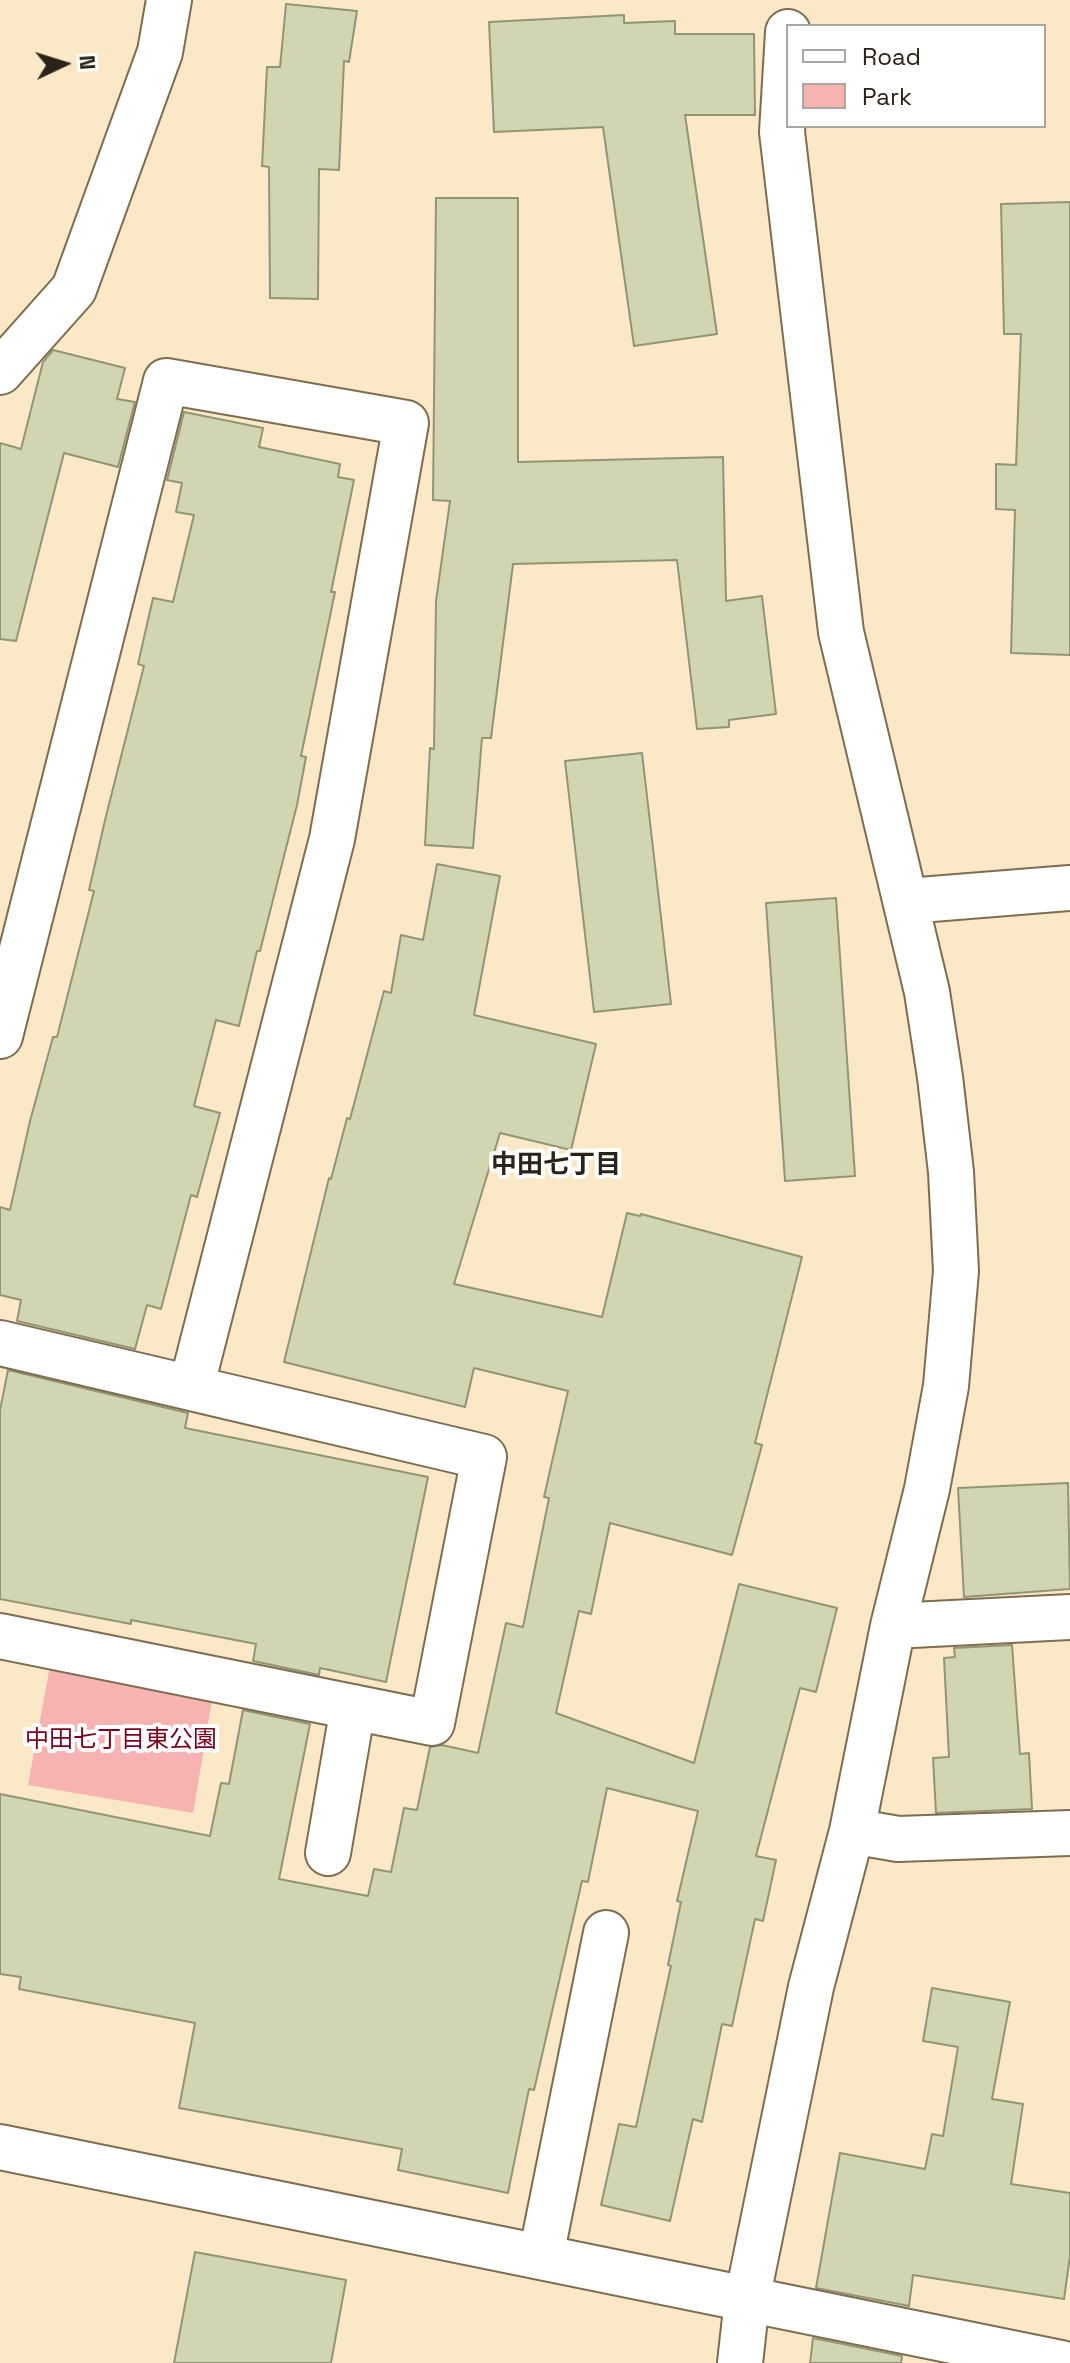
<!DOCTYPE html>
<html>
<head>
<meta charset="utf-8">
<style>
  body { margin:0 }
  #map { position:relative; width:1070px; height:2363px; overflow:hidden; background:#fbe8c7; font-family:"Space Grotesk",sans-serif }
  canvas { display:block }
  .legend { position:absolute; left:786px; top:24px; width:260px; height:104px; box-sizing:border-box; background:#fff; border:2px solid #aaa7a2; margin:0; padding:10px 14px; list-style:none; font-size:24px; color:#2a2317 }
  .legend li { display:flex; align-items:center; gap:16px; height:40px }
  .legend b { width:40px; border:2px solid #aaa7a2 }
  .north { position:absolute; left:24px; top:24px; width:80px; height:80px; -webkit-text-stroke:6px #fff; paint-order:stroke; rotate:86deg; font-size:22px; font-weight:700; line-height:32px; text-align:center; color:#2a2317 }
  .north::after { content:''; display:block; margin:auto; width:28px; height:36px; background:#2a2317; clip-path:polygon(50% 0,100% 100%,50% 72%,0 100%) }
</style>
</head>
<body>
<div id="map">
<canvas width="1070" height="2363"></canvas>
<ul class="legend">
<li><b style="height:10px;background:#fff"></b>Road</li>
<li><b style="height:22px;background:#f7b2b2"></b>Park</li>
</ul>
<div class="north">N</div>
</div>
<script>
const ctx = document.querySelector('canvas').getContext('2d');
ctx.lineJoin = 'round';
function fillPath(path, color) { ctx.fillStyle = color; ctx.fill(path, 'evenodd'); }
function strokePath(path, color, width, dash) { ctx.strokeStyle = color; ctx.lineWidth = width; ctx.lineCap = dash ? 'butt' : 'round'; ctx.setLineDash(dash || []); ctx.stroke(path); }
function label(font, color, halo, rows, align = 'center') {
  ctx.font = font + ' "Space Grotesk","Noto Sans JP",sans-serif'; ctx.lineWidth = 8; ctx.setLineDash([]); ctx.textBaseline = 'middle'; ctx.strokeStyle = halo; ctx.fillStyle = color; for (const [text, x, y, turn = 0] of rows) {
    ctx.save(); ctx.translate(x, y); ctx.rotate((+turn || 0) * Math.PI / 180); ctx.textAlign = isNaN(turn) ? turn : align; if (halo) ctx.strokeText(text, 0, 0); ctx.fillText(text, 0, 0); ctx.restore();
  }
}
fillPath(new Path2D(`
  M 50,1666 L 213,1694 L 193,1813 L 28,1785 Z`), '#f7b2b2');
const building = new Path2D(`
  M 286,4 L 357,11 L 349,62 L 344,61 L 339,170 L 319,169 L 318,299 L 270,298 L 269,167 L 262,166 L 267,67 L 280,67 Z
  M 624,15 L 624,23 L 675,21 L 675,34 L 754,34 L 755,115 L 685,115 L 717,334 L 634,346 L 603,127 L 494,132 L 489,22 Z
  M 436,198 L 518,198 L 518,462 L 723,457 L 726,601 L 762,596 L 776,714 L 729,720 L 729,727 L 697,729 L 677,560 L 513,564 L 491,738 L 482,738 L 473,848 L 425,845 L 430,748 L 434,749 L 436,601 L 450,501 L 433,500 Z
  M 1070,202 L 1070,655 L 1011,653 L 1015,510 L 996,509 L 996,464 L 1016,465 L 1021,334 L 1004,334 L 1001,204 Z
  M 53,350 L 125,368 L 117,399 L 135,402 L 118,467 L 64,453 L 16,641 L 0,639 L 0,443 L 21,449 L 43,362 Z
  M 184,412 L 263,428 L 259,447 L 340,464 L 338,477 L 354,480 L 331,592 L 335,592 L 301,756 L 306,757 L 297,805 L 260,951 L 257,951 L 239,1026 L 216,1020 L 194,1106 L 220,1113 L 197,1197 L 191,1195 L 161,1309 L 147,1305 L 135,1349 L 17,1321 L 21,1300 L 0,1295 L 0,1207 L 10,1210 L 30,1121 L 53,1037 L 57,1037 L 94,891 L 89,890 L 106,816 L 144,666 L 138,664 L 153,598 L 173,602 L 194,515 L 176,512 L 182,483 L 167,480 Z
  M 642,753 L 671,1004 L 594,1012 L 565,761 Z
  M 437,864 L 500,876 L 474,1015 L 596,1044 L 571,1150 L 500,1133 L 454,1284 L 602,1317 L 627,1213 L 640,1216 L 641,1214 L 802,1257 L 755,1443 L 762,1445 L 732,1555 L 610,1523 L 591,1614 L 579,1611 L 556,1713 L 694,1763 L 739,1584 L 837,1608 L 816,1692 L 800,1688 L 756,1856 L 776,1860 L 763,1921 L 755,1919 L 732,2026 L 722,2024 L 702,2122 L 693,2119 L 670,2221 L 601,2205 L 619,2124 L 636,2127 L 671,1966 L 668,1965 L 681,1902 L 677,1901 L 698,1811 L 607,1788 L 588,1882 L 582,1881 L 534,2090 L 529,2089 L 508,2193 L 398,2170 L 402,2149 L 179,2108 L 195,2023 L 19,1989 L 21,1977 L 0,1974 L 0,1794 L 210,1836 L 221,1783 L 229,1784 L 243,1710 L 310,1724 L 279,1879 L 368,1896 L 374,1869 L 391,1872 L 404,1808 L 417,1810 L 430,1747 L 442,1745 L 478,1753 L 506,1623 L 523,1627 L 549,1498 L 544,1497 L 568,1391 L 474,1368 L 465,1407 L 284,1362 L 329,1178 L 331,1179 L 347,1118 L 350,1119 L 384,991 L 391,993 L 401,935 L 423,940 Z
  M 836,898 L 855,1176 L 785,1181 L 766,903 Z
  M 8,1370 L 188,1413 L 185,1428 L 428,1477 L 386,1682 L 320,1668 L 319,1675 L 253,1661 L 256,1644 L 131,1620 L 131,1624 L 0,1599 L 0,1410 Z
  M 1068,1483 L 1070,1589 L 964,1597 L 958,1488 Z
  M 1012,1645 L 1020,1754 L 1029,1753 L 1032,1809 L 936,1813 L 933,1758 L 949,1757 L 944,1658 L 955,1657 L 954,1648 Z
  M 932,1988 L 1010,2002 L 992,2099 L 1023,2104 L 1011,2184 L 1070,2193 L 1070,2256 L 1064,2299 L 913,2275 L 909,2306 L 816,2288 L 840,2153 L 925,2169 L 932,2134 L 943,2136 L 958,2047 L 923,2041 Z
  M 195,2252 L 346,2280 L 331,2363 L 174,2363 Z
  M 813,2338 L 902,2356 L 901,2363 L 810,2363 Z`);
fillPath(building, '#d2d5b1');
strokePath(building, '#929573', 2);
const street = new Path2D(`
  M 0,372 L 74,289 L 160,52 L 169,0
  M 907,901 L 1070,888
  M 0,1036 L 166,381 L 406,423 L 332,839 L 191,1388
  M 0,1343 L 484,1457 L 432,1723 L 0,1636
  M 893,1626 L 1070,1617
  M 852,1831 L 898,1839 L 1070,1833
  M 328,1853 L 353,1707
  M 0,2147 L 1061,2363
  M 541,2256 L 606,1933
  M 740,2363 L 747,2300 L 811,1987 L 852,1831 L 893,1626 L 927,1489 L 946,1386 L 956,1271 L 951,1172 L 940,1077 L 927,992 L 841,632 L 782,132 L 788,32`);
strokePath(street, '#7e6d50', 48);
strokePath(street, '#fff', 44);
label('24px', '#7a001d', '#fff', [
  ["中田七丁目東公園",121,1740]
]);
label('bold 26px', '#2a2317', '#fff', [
  ["中田七丁目",556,1166]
]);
</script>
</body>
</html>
